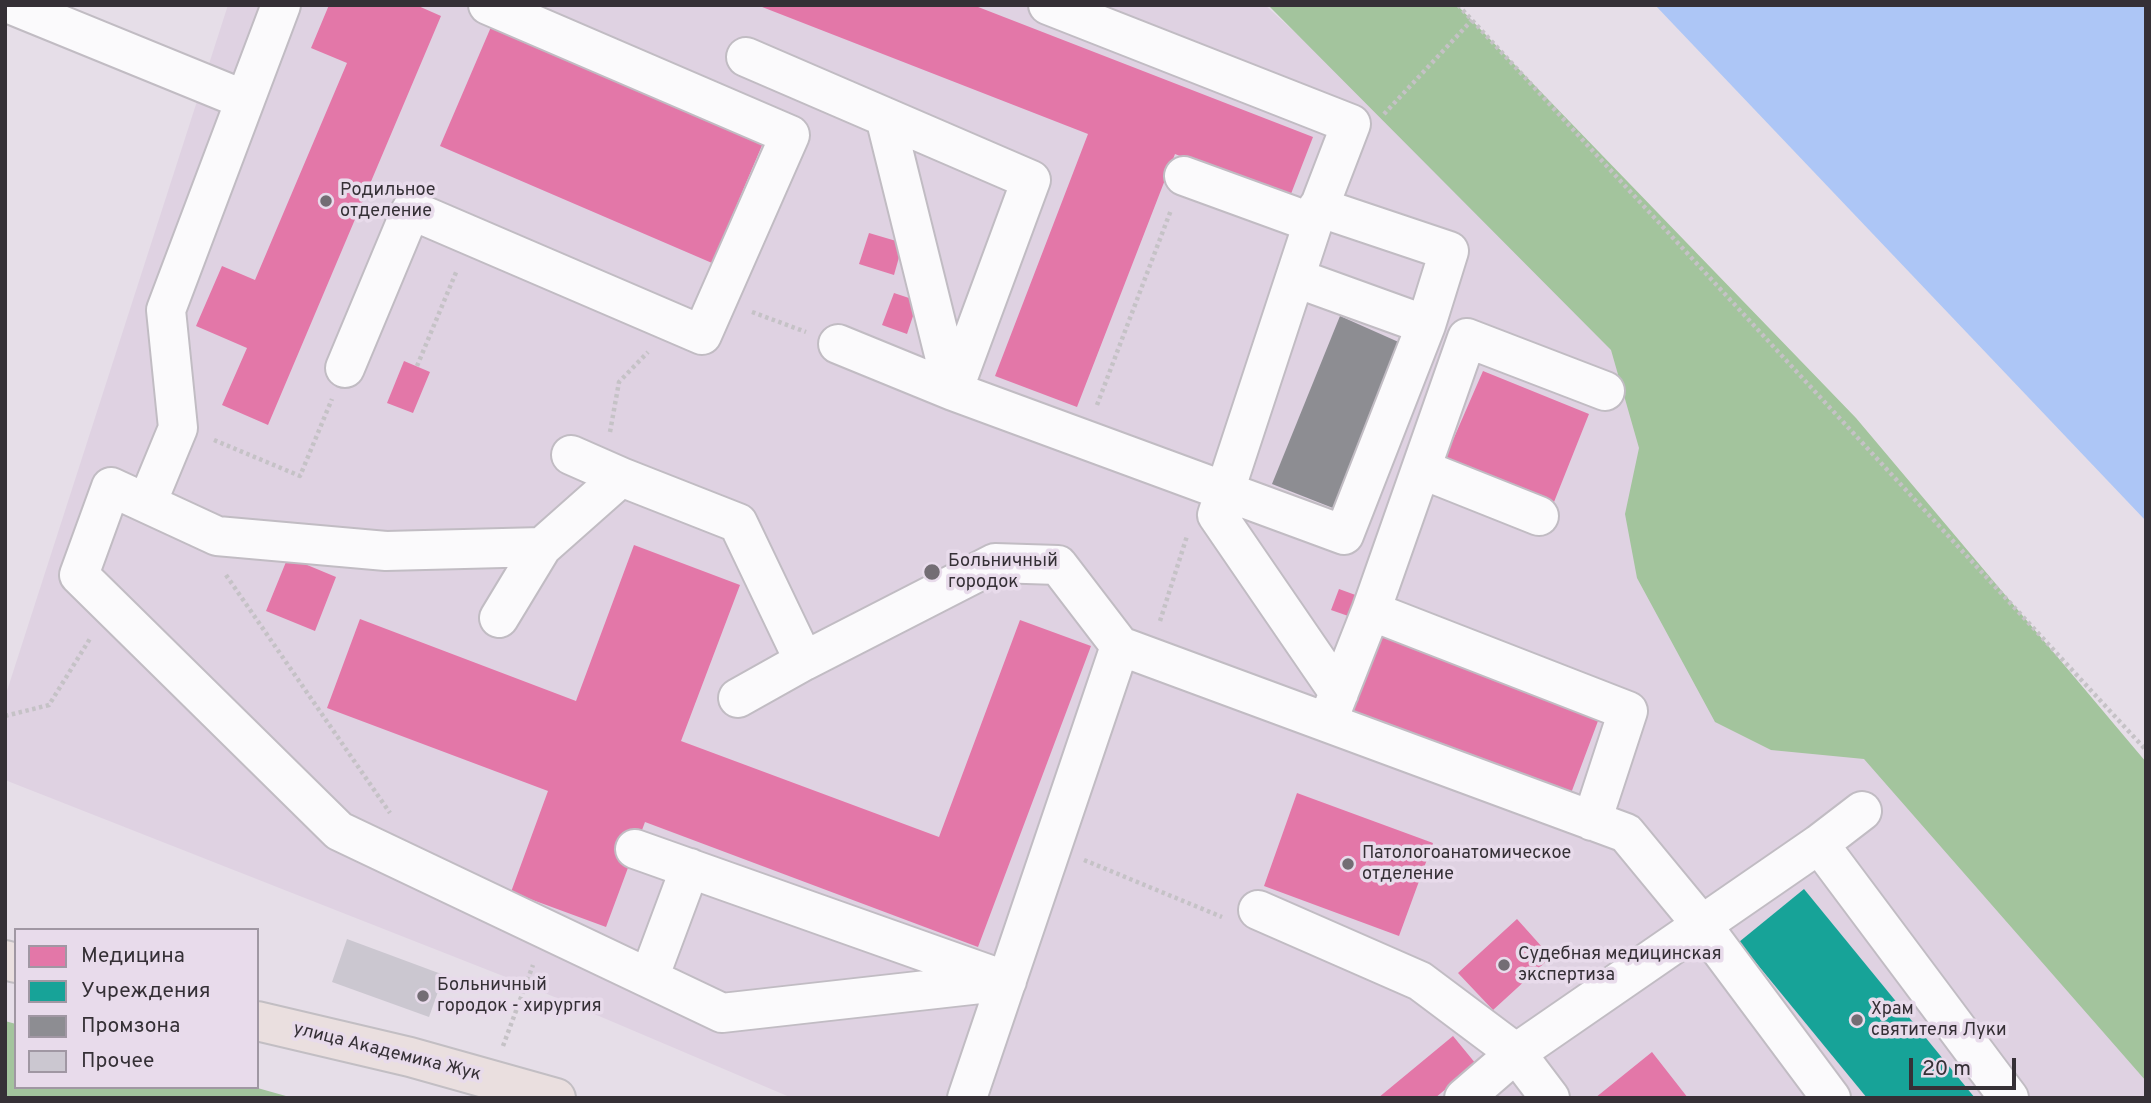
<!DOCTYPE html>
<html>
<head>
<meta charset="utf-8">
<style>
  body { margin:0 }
  #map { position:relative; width:2151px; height:1103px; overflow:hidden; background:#e6dee8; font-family:Overpass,sans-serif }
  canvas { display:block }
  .frame { position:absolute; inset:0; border:7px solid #353036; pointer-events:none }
  .legend { position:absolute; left:14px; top:928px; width:245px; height:161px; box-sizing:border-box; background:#e8dbeb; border:2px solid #a097a3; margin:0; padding:9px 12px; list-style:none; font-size:21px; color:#353036 }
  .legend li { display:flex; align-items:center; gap:14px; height:35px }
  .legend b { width:35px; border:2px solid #a097a3 }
  .scale { position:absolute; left:1909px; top:1058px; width:107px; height:32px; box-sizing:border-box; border:4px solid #353036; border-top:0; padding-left:9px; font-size:21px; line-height:24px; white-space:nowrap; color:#353036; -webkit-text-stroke:5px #e8dbeb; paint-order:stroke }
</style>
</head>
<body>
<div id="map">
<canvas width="2151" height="1103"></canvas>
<div class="frame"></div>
<ul class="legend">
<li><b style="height:19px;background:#e377a8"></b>Медицина</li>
<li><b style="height:19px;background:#17a398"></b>Учреждения</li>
<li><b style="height:19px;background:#8d8d92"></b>Промзона</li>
<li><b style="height:19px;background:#cbc7d0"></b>Прочее</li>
</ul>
<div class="scale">20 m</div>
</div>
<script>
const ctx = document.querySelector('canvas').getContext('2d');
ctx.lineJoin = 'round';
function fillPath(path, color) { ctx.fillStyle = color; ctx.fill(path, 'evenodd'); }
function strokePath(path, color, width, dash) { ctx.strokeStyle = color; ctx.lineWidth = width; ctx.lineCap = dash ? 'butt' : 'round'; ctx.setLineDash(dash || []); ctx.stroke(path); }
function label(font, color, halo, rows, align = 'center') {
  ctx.font = font + ' Overpass,sans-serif'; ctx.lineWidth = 7; ctx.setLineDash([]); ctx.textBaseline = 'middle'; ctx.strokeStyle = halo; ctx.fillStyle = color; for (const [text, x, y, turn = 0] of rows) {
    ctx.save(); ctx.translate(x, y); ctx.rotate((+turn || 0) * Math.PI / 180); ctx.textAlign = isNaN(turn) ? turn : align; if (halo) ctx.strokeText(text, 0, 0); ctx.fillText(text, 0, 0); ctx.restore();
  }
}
fillPath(new Path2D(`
  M 228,5 L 1265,5 L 1670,374 L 2146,1009 L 2146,1098 L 792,1098 L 526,985 L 5,780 L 5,697 Z`), '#dfd2e2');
fillPath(new Path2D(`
  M 1268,5 L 1457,5 L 1856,418 L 2146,762 L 2146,1081 L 1864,759 L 1771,750 L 1715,722 L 1637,578 L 1625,514 L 1639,448 L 1611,350 Z
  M 5,1021 L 16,1024 L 16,1087 L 254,1087 L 293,1098 L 5,1098 Z`), '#a3c49d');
fillPath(new Path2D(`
  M 1655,5 L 2146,5 L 2146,521 Z`), '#adc6f6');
fillPath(new Path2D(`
  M 329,5 L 416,5 L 441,16 L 268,425 L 222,405 L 247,348 L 196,326 L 222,266 L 255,280 L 347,63 L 311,48 Z
  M 757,5 L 973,5 L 1313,137 L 1289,199 L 1175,154 L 1077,407 L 995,376 L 1088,134 Z
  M 491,27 L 763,143 L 712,263 L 440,146 Z
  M 869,233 L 903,243 L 894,275 L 859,264 Z
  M 894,293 L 918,301 L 907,334 L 882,325 Z
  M 404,361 L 430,372 L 413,413 L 387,403 Z
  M 1483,371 L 1589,414 L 1552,507 L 1443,463 Z
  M 634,545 L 740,585 L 681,741 L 939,837 L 1020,620 L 1091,646 L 978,947 L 645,822 L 606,927 L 511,892 L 548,791 L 327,708 L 360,619 L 576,701 Z
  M 288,557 L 336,577 L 315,631 L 266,611 Z
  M 1339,589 L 1361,597 L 1354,618 L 1331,610 Z
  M 1378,631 L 1598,721 L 1570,796 L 1349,711 Z
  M 1297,793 L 1433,843 L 1399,936 L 1264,886 Z
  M 1517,919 L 1551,957 L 1493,1010 L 1458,973 Z
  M 1453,1036 L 1476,1064 L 1435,1098 L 1378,1098 Z
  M 1652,1052 L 1688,1098 L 1595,1098 Z`), '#e377a8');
fillPath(new Path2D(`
  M 1804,889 L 1975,1098 L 1867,1098 L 1739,942 Z`), '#17a398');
fillPath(new Path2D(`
  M 1340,316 L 1403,344 L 1338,510 L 1272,484 Z`), '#8d8d92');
fillPath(new Path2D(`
  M 347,939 L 444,975 L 429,1017 L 332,982 Z`), '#cbc7d0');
const minor = new Path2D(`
  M 12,5 L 245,100
  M 1048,5 L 1351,124 L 1313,223 L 1217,515 L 1339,693
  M 746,57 L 1031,180 L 953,391 L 885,117
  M 1184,176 L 1313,223
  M 1318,207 L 1449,251 L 1426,325
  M 838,344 L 953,391 L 1344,535 L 1426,325 L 1296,278
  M 345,368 L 411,210 L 702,335 L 790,135 L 488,5
  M 1421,469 L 1539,516
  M 621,477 L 738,523 L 804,661 L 738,698
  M 147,503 L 178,428 L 166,310 L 281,5
  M 542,547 L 621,477 L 571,455
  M 1371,611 L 1467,338 L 1605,391
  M 499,618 L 542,547 L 386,551 L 217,536 L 111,487 L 79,575 L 339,831 L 722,1013 L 1007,981 L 635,849
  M 804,661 L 995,563 L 1058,565 L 1120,646
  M 1332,710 L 1371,611 L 1628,711 L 1592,821
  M 1819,844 L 1862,811
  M 1258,910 L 1420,981 L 1516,1053 L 1819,844 L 2009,1098
  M 649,978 L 690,868
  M 967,1098 L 1120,646 L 1626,833 L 1702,925 L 1831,1098
  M 1464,1098 L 1516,1053 L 1550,1098`);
const major = new Path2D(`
  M 5,960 L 16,963
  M 257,1021 L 410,1057 L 556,1098`);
strokePath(minor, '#c1bcc3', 42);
strokePath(major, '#c2bec3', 42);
strokePath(new Path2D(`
  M 1458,5 L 2146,750
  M 1384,114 L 1472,20
  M 752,312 L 806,332
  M 417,366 L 457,270
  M 1097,405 L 1171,210
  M 610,432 L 619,382 L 648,352
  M 214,440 L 300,476 L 332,399
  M 226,575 L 390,813
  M 1160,621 L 1187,536
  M 5,716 L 49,705 L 91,637
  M 1084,860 L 1222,917
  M 503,1046 L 533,965`), '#c5c2c6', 4.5, [3.5, 3.5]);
strokePath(minor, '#fbfafc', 38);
strokePath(major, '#eadfdf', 38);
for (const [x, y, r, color] of [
  [326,201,7,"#736d74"],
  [932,572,9,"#736d74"],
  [1348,864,7,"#736d74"],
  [1504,965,7,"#736d74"],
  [423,996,7,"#736d74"],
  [1857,1020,7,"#736d74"]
]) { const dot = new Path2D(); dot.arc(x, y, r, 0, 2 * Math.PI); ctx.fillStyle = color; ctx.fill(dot); strokePath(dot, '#e8dbeb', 2.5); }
label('18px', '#353036', '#e8dbeb', [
  ["Родильное",340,191],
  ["отделение",340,212],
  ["Больничный",948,562],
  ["городок",948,583],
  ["Патологоанатомическое",1362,854],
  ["отделение",1362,875],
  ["Судебная медицинская",1518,955],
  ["экспертиза",1518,976],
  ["Больничный",437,986],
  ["городок - хирургия",437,1007],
  ["Храм",1871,1010],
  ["святителя Луки",1871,1031]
], 'left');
label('18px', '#353036', '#e8dbeb', [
  ["улица Академика Жук",387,1053,14]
]);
</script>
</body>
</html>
